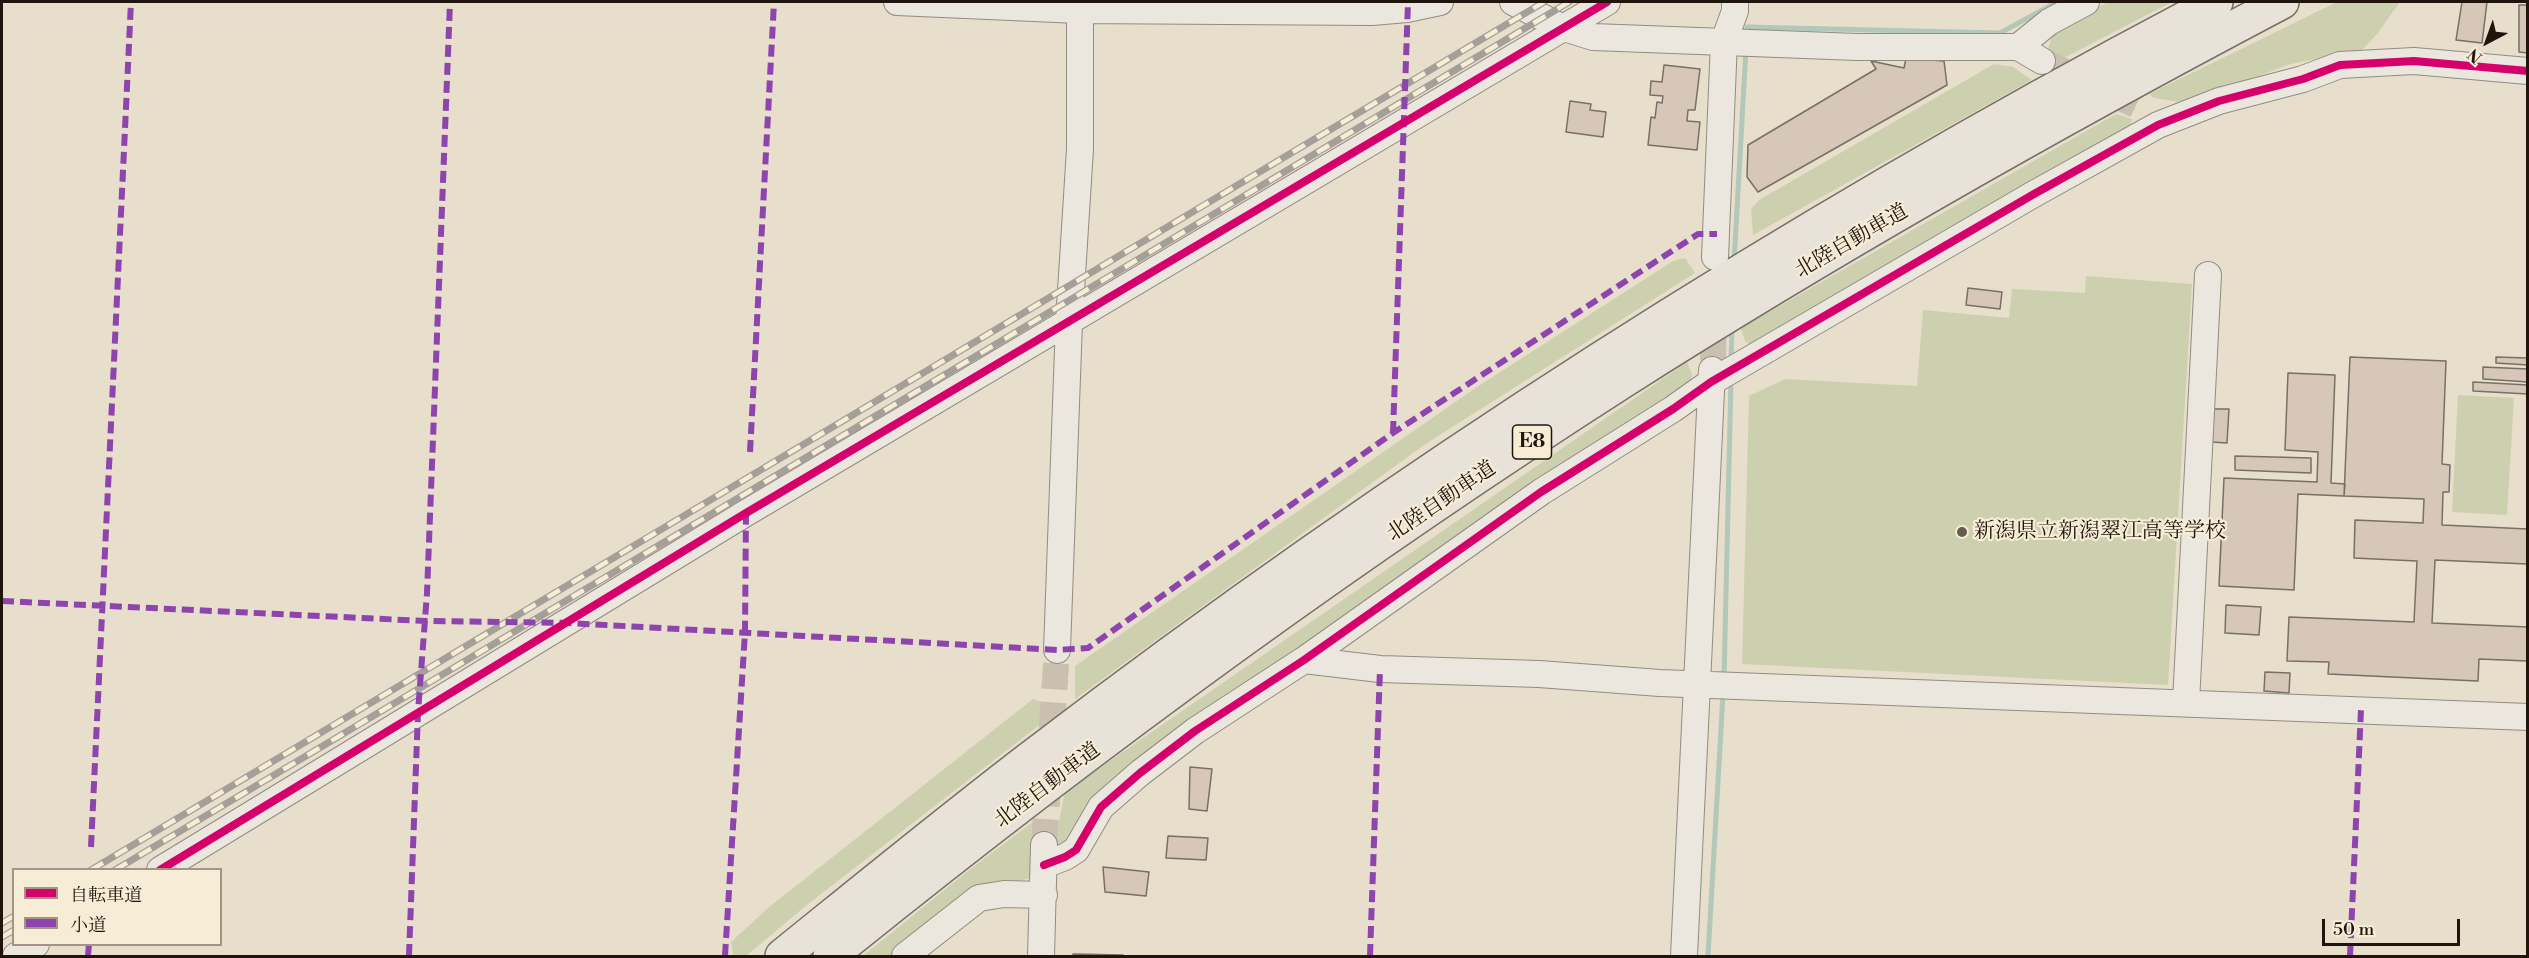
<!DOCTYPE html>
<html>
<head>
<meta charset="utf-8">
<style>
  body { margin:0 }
  #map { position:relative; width:2529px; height:958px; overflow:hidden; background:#e7decc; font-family:"Libre Bodoni","Noto Serif JP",serif }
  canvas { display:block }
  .frame { position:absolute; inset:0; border:3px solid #20140d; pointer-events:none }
  .legend { position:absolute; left:12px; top:868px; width:210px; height:78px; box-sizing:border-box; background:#f7ecd6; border:2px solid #a19686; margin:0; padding:8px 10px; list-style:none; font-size:18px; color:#20140d }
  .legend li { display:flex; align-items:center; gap:12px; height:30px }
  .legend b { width:30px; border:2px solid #a19686 }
  .north { position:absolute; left:2457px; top:12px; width:60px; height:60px; -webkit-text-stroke:4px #f7ecd6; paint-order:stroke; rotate:221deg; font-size:16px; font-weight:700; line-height:24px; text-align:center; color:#20140d }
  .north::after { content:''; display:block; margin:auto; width:21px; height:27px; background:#20140d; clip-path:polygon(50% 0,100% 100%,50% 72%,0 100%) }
  .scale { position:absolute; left:2322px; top:919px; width:138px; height:27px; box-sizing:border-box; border:3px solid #20140d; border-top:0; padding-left:8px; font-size:18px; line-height:21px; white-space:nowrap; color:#20140d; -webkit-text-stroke:4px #f7ecd6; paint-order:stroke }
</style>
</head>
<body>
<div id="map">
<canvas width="2529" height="958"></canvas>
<div class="frame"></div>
<ul class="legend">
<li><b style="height:8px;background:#d6006c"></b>自転車道</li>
<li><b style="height:8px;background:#8e44ad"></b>小道</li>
</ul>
<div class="north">N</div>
<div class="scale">50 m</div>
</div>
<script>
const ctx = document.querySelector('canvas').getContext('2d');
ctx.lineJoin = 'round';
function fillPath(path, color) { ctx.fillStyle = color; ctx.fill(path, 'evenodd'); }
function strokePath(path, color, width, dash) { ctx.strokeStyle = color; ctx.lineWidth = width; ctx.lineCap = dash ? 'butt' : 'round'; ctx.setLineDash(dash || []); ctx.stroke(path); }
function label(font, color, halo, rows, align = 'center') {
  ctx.font = font + ' "Libre Bodoni","Noto Serif JP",serif'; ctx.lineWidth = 4.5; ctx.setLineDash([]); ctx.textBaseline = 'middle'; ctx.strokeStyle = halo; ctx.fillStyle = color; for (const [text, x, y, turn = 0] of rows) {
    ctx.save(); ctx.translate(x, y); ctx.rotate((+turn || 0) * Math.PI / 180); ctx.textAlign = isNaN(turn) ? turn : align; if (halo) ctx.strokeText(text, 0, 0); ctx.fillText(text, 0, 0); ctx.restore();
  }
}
fillPath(new Path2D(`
  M 2108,2 L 2172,2 L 2060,60 L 2048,49 L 2053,33 Z
  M 2337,2 L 2400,2 L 2377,34 L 2362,50 L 2291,64 L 2185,103 L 2154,98 L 2149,94 Z
  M 1994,64 L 2013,67 L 2032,80 L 1753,235 L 1751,209 L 1759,200 Z
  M 2116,114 L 2132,119 L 2130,130 L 1753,347 L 1745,341 L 1741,328 Z
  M 1685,258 L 1695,273 L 1424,445 L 1075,699 L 1075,666 L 1474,389 L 1673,261 Z
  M 2086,276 L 2192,284 L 2168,685 L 1742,664 L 1749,396 L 1785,379 L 1917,386 L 1923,310 L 2009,318 L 2012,289 L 2085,293 Z
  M 1687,362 L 1692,374 L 1690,388 L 1537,488 L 1063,845 L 1054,846 L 1065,792 Z
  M 2458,395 L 2514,398 L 2507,515 L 2452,512 Z
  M 1033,699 L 1042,702 L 1042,723 L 808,904 L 746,956 L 733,956 L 731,942 L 768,908 Z
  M 1034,821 L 1031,878 L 1005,884 L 897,956 L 863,956 L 964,874 Z`), '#cdd0ae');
strokePath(new Path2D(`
  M 1747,37 L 1747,27 L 2000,33 L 2057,2
  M 1734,262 L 1746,49
  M 1731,361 L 1732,328
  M 1724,679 L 1731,379
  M 1708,956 L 1723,694`), '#b2c8b8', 5);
const building = new Path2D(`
  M 2462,2 L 2487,2 L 2482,43 L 2456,40 Z
  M 2519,5 L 2528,5 L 2528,53 L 2519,52 Z
  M 1906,58 L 1944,61 L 1947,85 L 1758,192 L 1747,177 L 1748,145 L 1876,69 L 1871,61 L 1904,68 Z
  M 1664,65 L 1700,69 L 1695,110 L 1688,110 L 1687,121 L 1700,122 L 1697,150 L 1648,145 L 1651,117 L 1655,118 L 1657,102 L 1662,103 L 1663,96 L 1650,95 L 1651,81 L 1662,82 Z
  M 1570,101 L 1591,104 L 1590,110 L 1606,112 L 1603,137 L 1566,132 Z
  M 1968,288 L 2002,292 L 2000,309 L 1966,305 Z
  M 2350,357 L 2446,361 L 2442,464 L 2450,465 L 2449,492 L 2443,492 L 2442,525 L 2528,529 L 2528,564 L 2435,560 L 2432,623 L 2528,627 L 2528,661 L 2479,659 L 2478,681 L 2328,674 L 2329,662 L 2287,661 L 2289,617 L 2414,622 L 2417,561 L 2354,558 L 2355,520 L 2423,523 L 2424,499 L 2344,496 Z
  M 2496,357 L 2528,358 L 2528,365 L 2496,363 Z
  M 2483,367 L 2528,369 L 2528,382 L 2483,379 Z
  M 2288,373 L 2335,375 L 2331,483 L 2345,484 L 2344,496 L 2298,494 L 2294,590 L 2219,586 L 2224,478 L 2317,482 L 2318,452 L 2285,450 Z
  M 2473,382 L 2528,385 L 2528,394 L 2473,391 Z
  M 2214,409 L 2229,409 L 2227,443 L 2212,442 Z
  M 2235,456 L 2311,458 L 2311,473 L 2235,470 Z
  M 2226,605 L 2261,607 L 2259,635 L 2225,633 Z
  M 2265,672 L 2290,673 L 2289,693 L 2264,691 Z
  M 1190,767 L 1212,769 L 1207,811 L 1189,809 Z
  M 1168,836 L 1208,838 L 1206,860 L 1166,858 Z
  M 1103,867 L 1149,872 L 1146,896 L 1105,892 Z
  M 1073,954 L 1123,955 L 1073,956 Z`);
fillPath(building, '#d6c7b9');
strokePath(building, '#767066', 1.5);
strokePath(new Path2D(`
  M 2042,61 L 2146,110
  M 1713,361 L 1714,310
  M 1044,845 L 1057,650`), '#c9c0af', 26, [26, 13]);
const minor = new Path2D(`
  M 897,2 L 1079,10 L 1372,12 L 1407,9 L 1440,2
  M 1513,2 L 1561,27 L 1593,37 L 1857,47 L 2018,47 L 2042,61
  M 2018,47 L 2049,22 L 2086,2
  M 1715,257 L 1724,41 L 1735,11 L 1735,2
  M 1057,650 L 1069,322 L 1080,149 L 1080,2
  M 1304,660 L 1380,669 L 1539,674 L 1660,683 L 2528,717
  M 2186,702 L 2208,275
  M 1044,865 L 1065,857 L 1076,850 L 1101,807 L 1140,773 L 1195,731 L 1304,660 L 1541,492 L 1673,409 L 1711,382 L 2034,194 L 2158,125 L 2219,101 L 2303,79 L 2340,65 L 2414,61 L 2528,71
  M 160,870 L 746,513 L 1607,2
  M 16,956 L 36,944
  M 905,956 L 979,898 L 1004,894 L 1044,895
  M 1041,956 L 1044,845
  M 1684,956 L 1712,370`);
const highway = new Path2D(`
  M 782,956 C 865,889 948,821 1033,756 C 1405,472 1801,219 2216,2
  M 830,956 C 1083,751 1348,557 1623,381 C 1837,245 2058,120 2282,2`);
strokePath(minor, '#928c81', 28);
strokePath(highway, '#767066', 36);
strokePath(minor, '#ebe6de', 26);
strokePath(highway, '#e8e2d8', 33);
const rail = new Path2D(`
  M 91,870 L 1544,2
  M 115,870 L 1569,2
  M 2,923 L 14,916
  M 2,937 L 14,930`);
strokePath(rail, '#a49f98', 7);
strokePath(rail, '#f7ecd6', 4.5, [14]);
strokePath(new Path2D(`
  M 1393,433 L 1408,2
  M 750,452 L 774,2
  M 2,601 L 426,621 L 569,623 L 1057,650 L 1088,648 L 1393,433 L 1698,234 L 1717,234
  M 91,847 L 131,2
  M 88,956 L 89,944
  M 409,956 L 418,712 L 427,593 L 450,2
  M 725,956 L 745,632 L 746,513
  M 1370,956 L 1380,669
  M 2350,956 L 2361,710`), '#8e44ad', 6, [12, 6]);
strokePath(new Path2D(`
  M 1044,865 L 1065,857 L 1076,850 L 1101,807 L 1140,773 L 1195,731 L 1304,660 L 1541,492 L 1673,409 L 1711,382 L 2034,194 L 2158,125 L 2219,101 L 2303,79 L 2340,65 L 2414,61 L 2528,71
  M 160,870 L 746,513 L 1607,2`), '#d6006c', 8);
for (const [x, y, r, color] of [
  [1962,532,6,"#665b50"]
]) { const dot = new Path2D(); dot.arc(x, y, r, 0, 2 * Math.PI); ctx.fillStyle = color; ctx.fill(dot); strokePath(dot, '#f7ecd6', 2); }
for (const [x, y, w] of [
  [1532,442,39]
]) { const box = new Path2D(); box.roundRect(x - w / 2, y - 17, w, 34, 4.5); ctx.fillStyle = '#f7ecd6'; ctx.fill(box); strokePath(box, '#20140d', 1.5); }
label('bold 20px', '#20140d', null, [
  ["E8",1532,442]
]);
label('21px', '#20140d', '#f7ecd6', [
  ["北陸自動車道",1852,242,-30],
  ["北陸自動車道",1442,502,-34],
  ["北陸自動車道",1048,786,-37]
]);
label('21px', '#20140d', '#f7ecd6', [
  ["新潟県立新潟翠江高等学校",1974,532]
], 'left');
</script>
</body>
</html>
